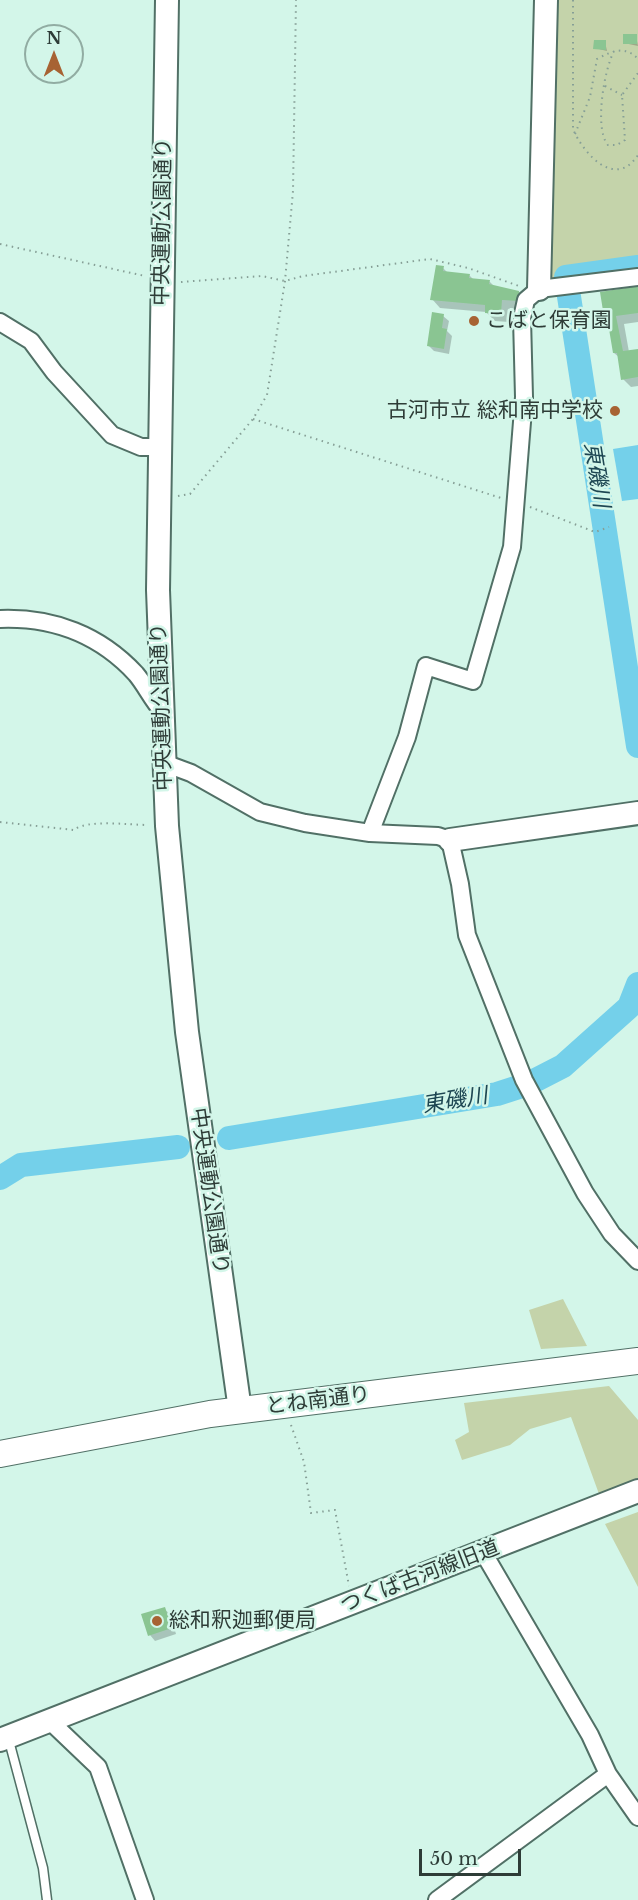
<!DOCTYPE html>
<html>
<head>
<meta charset="utf-8">
<style>
  body { margin:0 }
  #map { position:relative; width:638px; height:1900px; overflow:hidden; background:#d3f6e9; font-family:"Libre Baskerville",serif }
  canvas { display:block }
  .north { position:absolute; left:24px; top:24px; width:60px; height:60px; box-sizing:border-box; background:#d3f6e9; border:2px solid #91aca2; border-radius:50%; rotate:0deg; font-size:16px; font-weight:700; line-height:24px; text-align:center; color:#2e3c37 }
  .north::after { content:''; display:block; margin:auto; width:21px; height:27px; background:#a76333; clip-path:polygon(50% 0,100% 100%,50% 72%,0 100%) }
  .scale { position:absolute; left:419px; top:1849px; width:102px; height:27px; box-sizing:border-box; border:3px solid #2e3c37; border-top:0; padding-left:8px; font-size:18px; line-height:21px; white-space:nowrap; color:#2e3c37; -webkit-text-stroke:4px #d3f6e9; paint-order:stroke }
</style>
</head>
<body>
<div id="map">
<canvas width="638" height="1900"></canvas>
<div class="north">N</div>
<div class="scale">50 m</div>
</div>
<script>
const ctx = document.querySelector('canvas').getContext('2d');
ctx.lineJoin = 'round';
function fillPath(path, color) { ctx.fillStyle = color; ctx.fill(path, 'evenodd'); }
function strokePath(path, color, width, dash) { ctx.strokeStyle = color; ctx.lineWidth = width; ctx.lineCap = dash ? 'butt' : 'round'; ctx.setLineDash(dash || []); ctx.stroke(path); }
function label(font, color, halo, rows, align = 'center') {
  ctx.font = font + ' "Libre Baskerville","Noto Sans JP",serif'; ctx.lineWidth = 5; ctx.setLineDash([]); ctx.textBaseline = 'middle'; ctx.strokeStyle = halo; ctx.fillStyle = color; for (const [text, x, y, turn = 0] of rows) {
    ctx.save(); ctx.translate(x, y); ctx.rotate((+turn || 0) * Math.PI / 180); ctx.textAlign = isNaN(turn) ? turn : align; if (halo) ctx.strokeText(text, 0, 0); ctx.fillText(text, 0, 0); ctx.restore();
  }
}
fillPath(new Path2D(`
  M 545,0 L 638,0 L 638,271 L 539,289 Z
  M 563,1299 L 587,1346 L 541,1349 L 529,1310 Z
  M 609,1386 L 638,1420 L 638,1478 L 599,1494 L 571,1417 L 530,1429 L 510,1445 L 462,1460 L 455,1440 L 469,1432 L 464,1403 Z
  M 638,1512 L 638,1587 L 605,1524 Z`), '#c4d3aa');
fillPath(new Path2D(`
  M 638,445 L 638,499 L 622,501 L 613,449 Z`), '#74d0ea');
fillPath(new Path2D(`
  M 636,36 L 638,46 L 624,43 Z
  M 605,42 L 607,51 L 595,48 Z
  M 443,268 L 448,273 L 469,275 L 474,280 L 489,281 L 494,286 L 519,292 L 527,301 L 527,309 L 510,308 L 509,322 L 495,321 L 486,312 L 440,308 L 432,299 Z
  M 638,288 L 638,322 L 624,324 L 629,352 L 638,350 L 638,386 L 631,387 L 623,379 L 620,358 L 614,353 L 609,321 L 605,317 Z
  M 443,316 L 449,321 L 447,331 L 452,336 L 449,354 L 434,351 L 428,345 Z
  M 164,1609 L 170,1614 L 176,1634 L 155,1641 L 150,1635 Z`), '#0003');
strokePath(new Path2D(`
  M 638,267 L 566,277 L 638,746
  M 229,1138 L 497,1094 L 528,1084 L 563,1066 L 629,1007 L 638,984
  M 0,1178 L 21,1165 L 178,1147`), '#74d0ea', 24);
fillPath(new Path2D(`
  M 623,34 L 637,34 L 637,44 L 623,44 Z
  M 594,40 L 606,40 L 606,50 L 593,49 Z
  M 436,265 L 444,266 L 443,271 L 470,274 L 469,278 L 490,280 L 489,284 L 519,291 L 519,301 L 502,300 L 501,314 L 485,313 L 485,305 L 430,300 Z
  M 638,286 L 638,313 L 616,316 L 623,351 L 638,349 L 638,377 L 621,380 L 617,353 L 613,353 L 607,317 L 604,317 L 600,292 Z
  M 432,312 L 444,314 L 442,328 L 447,329 L 444,349 L 427,346 Z
  M 165,1607 L 172,1628 L 148,1636 L 141,1614 Z`), '#8ac592');
const lane = new Path2D(`
  M 8,1737 L 43,1868 L 47,1900`);
const street = new Path2D(`
  M 0,322 L 31,341 L 54,372 L 112,435 L 141,447 L 160,447
  M 0,619 C 53,617 100,635 136,674 C 146,686 152,700 163,712
  M 164,763 L 191,773 L 260,812 L 305,823 L 370,833 L 438,836 L 450,840 L 460,884 L 467,935 L 524,1080 L 585,1193 L 612,1234 L 638,1261
  M 370,833 L 407,737 L 426,666 L 473,681 L 512,547 L 524,397 L 522,318 L 526,300 L 539,289 L 638,277
  M 483,1552 L 590,1735 L 608,1774 L 638,1817
  M 45,1722 L 54,1725 L 98,1767 L 145,1900
  M 437,1900 L 608,1774`);
const secondary = new Path2D(`
  M 167,0 L 158,590 L 167,826 L 187,1032 L 240,1410
  M 539,289 L 546,0
  M 450,840 L 638,813
  M 0,1740 L 638,1491`);
const primary = new Path2D(`
  M 0,1454 L 210,1414 L 638,1361`);
strokePath(lane, '#517066', 11);
strokePath(street, '#517066', 20);
strokePath(secondary, '#517066', 26);
strokePath(primary, '#517066', 28);
strokePath(new Path2D(`
  M 573,0 L 573,129 C 583,153 615,190 638,155
  M 614,51 C 604,70 594,129 608,145 L 617,145 L 625,140 L 622,95 L 638,73
  M 605,86 L 622,95
  M 575,134 L 590,97 L 597,59 C 612,51 625,45 638,59
  M 0,244 L 145,276
  M 181,282 L 262,276 L 285,281 L 303,276 L 430,259 L 468,268 L 519,286
  M 253,419 L 501,498
  M 178,496 L 190,494 L 253,419 L 267,395 L 285,281 L 293,191 L 296,0
  M 530,507 L 595,532 L 609,527
  M 0,822 L 74,830 C 87,819 130,825 148,825
  M 291,1425 L 304,1462 L 311,1513 L 335,1510 L 349,1586`), '#869f96', 2, [1.5, 4.5]);
strokePath(lane, '#fff', 8);
strokePath(street, '#fff', 16);
strokePath(secondary, '#fff', 22);
strokePath(primary, '#fff', 26);
for (const [x, y, r, color] of [
  [474,321,6,"#a76333"],
  [615,411,6,"#a76333"],
  [157,1621,6,"#a76333"]
]) { const dot = new Path2D(); dot.arc(x, y, r, 0, 2 * Math.PI); ctx.fillStyle = color; ctx.fill(dot); strokePath(dot, '#d3f6e9', 2); }
label('21px', '#2e3c37', '#d3f6e9', [
  ["中央運動公園通り",163,222,-89],
  ["中央運動公園通り",162,707,-92],
  ["中央運動公園通り",209,1191,82],
  ["とね南通り",318,1401,-7],
  ["つくば古河線旧道",420,1577,-21]
]);
label('21px', '#2e3c37', '#d3f6e9', [
  ["こばと保育園",486,321],
  ["古河市立 総和南中学校",603,411,"right"],
  ["総和釈迦郵便局",169,1621]
], 'left');
label('italic 22px', '#1d4652', '#d3f6e9', [
  ["東磯川",596,475,81],
  ["東磯川",455,1101,-9]
]);
</script>
</body>
</html>
